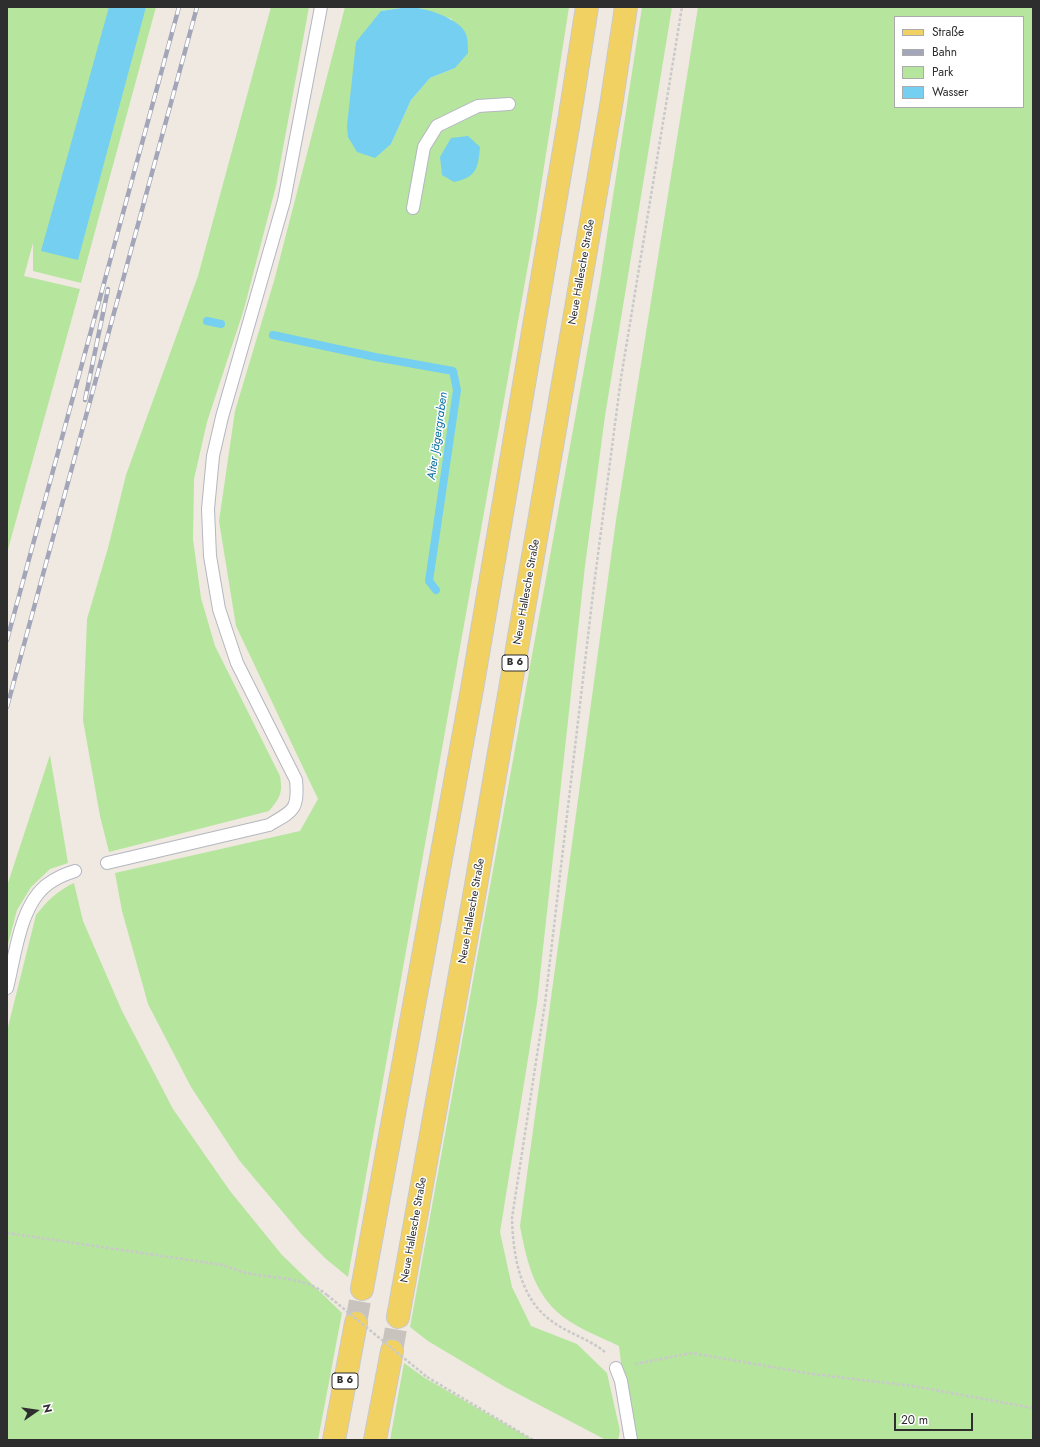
<!DOCTYPE html>
<html>
<head>
<meta charset="utf-8">
<style>
  body { margin:0 }
  #map { position:relative; width:1040px; height:1447px; overflow:hidden; background:#efe9e1; font-family:Jost,sans-serif }
  canvas { display:block }
  .frame { position:absolute; inset:0; border:8px solid #2e2e2e; pointer-events:none }
  .legend { position:absolute; left:894px; top:16px; width:130px; height:92px; box-sizing:border-box; background:#fff; border:1px solid #ababab; margin:0; padding:5px 7px; list-style:none; font-size:12px; color:#2e2e2e }
  .legend li { display:flex; align-items:center; gap:8px; height:20px }
  .legend b { width:20px; border:1px solid #ababab }
  .north { position:absolute; left:16px; top:1391px; width:40px; height:40px; -webkit-text-stroke:3px #fff; paint-order:stroke; rotate:77deg; font-size:11px; font-weight:700; line-height:16px; text-align:center; color:#2e2e2e }
  .north::after { content:''; display:block; margin:auto; width:14px; height:18px; background:#2e2e2e; clip-path:polygon(50% 0,100% 100%,50% 72%,0 100%) }
  .scale { position:absolute; left:894px; top:1413px; width:79px; height:18px; box-sizing:border-box; border:2px solid #2e2e2e; border-top:0; padding-left:5px; font-size:12px; line-height:14px; white-space:nowrap; color:#2e2e2e; -webkit-text-stroke:3px #fff; paint-order:stroke }
</style>
</head>
<body>
<div id="map">
<canvas width="1040" height="1447"></canvas>
<div class="frame"></div>
<ul class="legend">
<li><b style="height:5px;background:#f2d163"></b>Straße</li>
<li><b style="height:5px;background:#a3a6b8"></b>Bahn</li>
<li><b style="height:11px;background:#b6e59e"></b>Park</li>
<li><b style="height:11px;background:#75cff0"></b>Wasser</li>
</ul>
<div class="north">N</div>
<div class="scale">20 m</div>
</div>
<script>
const ctx = document.querySelector('canvas').getContext('2d');
ctx.lineJoin = 'round';
function fillPath(path, color) { ctx.fillStyle = color; ctx.fill(path, 'evenodd'); }
function strokePath(path, color, width, dash) { ctx.strokeStyle = color; ctx.lineWidth = width; ctx.lineCap = dash ? 'butt' : 'round'; ctx.setLineDash(dash || []); ctx.stroke(path); }
function label(font, color, halo, rows, align = 'center') {
  ctx.font = font + ' Jost,sans-serif'; ctx.lineWidth = 3; ctx.setLineDash([]); ctx.textBaseline = 'middle'; ctx.strokeStyle = halo; ctx.fillStyle = color; for (const [text, x, y, turn = 0] of rows) {
    ctx.save(); ctx.translate(x, y); ctx.rotate((+turn || 0) * Math.PI / 180); ctx.textAlign = isNaN(turn) ? turn : align; if (halo) ctx.strokeText(text, 0, 0); ctx.fillText(text, 0, 0); ctx.restore();
  }
}
fillPath(new Path2D(`
  M 7,7 L 156,7 L 81,283 L 33,271 L 33,243 L 24,276 L 80,289 L 7,553 Z
  M 271,7 L 309,7 L 276,186 L 244,309 L 207,422 L 194,479 L 193,539 L 201,598 L 215,646 L 280,776 C 283,793 280,798 269,811 L 109,852 L 100,816 L 83,720 L 87,619 L 108,548 L 126,475 L 198,276 Z
  M 345,7 L 408,7 L 381,11 L 391,144 L 411,100 L 430,78 L 455,68 L 452,19 L 416,7 L 569,7 L 533,237 L 348,1277 L 326,1259 L 302,1235 L 239,1160 L 191,1087 L 148,1004 L 122,911 L 115,873 L 300,831 L 318,799 L 236,626 L 219,521 L 235,411 L 274,281 Z
  M 642,7 L 672,7 L 605,416 L 585,566 L 537,1003 L 500,1232 L 512,1287 L 531,1326 L 577,1344 L 607,1373 L 620,1431 L 618,1440 L 606,1440 L 505,1387 L 428,1341 L 410,1327 L 600,281 Z
  M 698,7 L 1033,7 L 1033,1440 L 630,1440 L 619,1346 C 603,1338 584,1331 569,1321 C 535,1299 527,1263 520,1226 L 616,520 ZM 895,17 L 1023,17 L 1023,107 L 895,107 Z
  M 50,755 L 68,863 L 50,869 L 31,887 L 17,910 L 7,948 L 7,886 Z
  M 74,883 L 83,921 L 122,1011 L 173,1109 L 230,1191 L 282,1255 L 342,1313 L 318,1440 L 7,1440 L 7,1031 L 36,915 C 47,901 57,891 74,883 Z
  M 404,1363 L 425,1378 L 533,1440 L 390,1440 Z`), '#b6e59e');
fillPath(new Path2D(`
  M 109,7 L 146,7 L 78,260 L 41,251 Z
  M 408,7 C 423,7 460,18 466,34 C 468,39 468,47 468,53 L 455,68 L 430,78 L 411,100 L 391,144 L 375,158 L 357,152 L 348,137 L 347,126 L 356,42 L 381,11 Z
  M 468,136 L 480,147 C 478,168 477,177 454,182 L 442,175 L 440,157 L 451,138 Z`), '#75cff0');
strokePath(new Path2D(`
  M 207,321 L 221,324
  M 273,335 L 375,357 L 453,371 L 457,390 L 429,581 L 436,590`), '#75cff0', 8);
strokePath(new Path2D(`
  M 356,1323 L 362,1289
  M 392,1351 L 398,1317`), '#c8c4bd', 22, [22, 11]);
const lane = new Path2D(`
  M 413,208 L 424,147 L 437,126 L 478,106 L 509,104
  M 107,863 L 269,825 C 293,811 299,810 296,780 L 237,663 L 219,609 L 210,556 L 208,509 L 213,456 L 222,417 L 284,201 L 321,7
  M 7,988 C 15,957 20,904 48,884 C 56,878 65,874 75,871
  M 616,1368 L 621,1381 L 631,1440`);
const primary = new Path2D(`
  M 362,1289 L 472,689 L 570,115 L 587,7
  M 398,1317 L 475,891 L 611,106 L 626,7
  M 334,1440 L 356,1323
  M 375,1440 L 392,1351`);
strokePath(lane, '#b4b7c1', 14);
strokePath(primary, '#c9c9c9', 24);
strokePath(new Path2D(`
  M 7,1233 L 223,1265 C 231,1268 239,1271 247,1273 C 275,1279 304,1276 327,1295
  M 605,1352 C 588,1338 566,1333 549,1319 C 519,1296 513,1253 512,1218 L 545,1003 L 594,585 L 621,378 L 682,7
  M 635,1364 L 692,1353 L 812,1374 L 913,1386 L 1033,1408
  M 427,1377 L 533,1440`), '#c9c9c9', 2.5, [3, 2]);
strokePath(lane, '#fff', 12);
strokePath(primary, '#f2d163', 22);
const rail = new Path2D(`
  M 85,400 L 108,289
  M 7,640 L 179,7
  M 7,707 L 197,7`);
strokePath(rail, '#a3a6b8', 4.5);
strokePath(rail, '#fff', 3, [9]);
strokePath(new Path2D(`
  M 327,1295 L 427,1377`), '#c9c9c9', 2.5, [3, 2]);
for (const [x, y, w] of [
  [515,663,26],
  [345,1381,26]
]) { const box = new Path2D(); box.roundRect(x - w / 2, y - 8, w, 16, 3); ctx.fillStyle = '#fff'; ctx.fill(box); strokePath(box, '#2e2e2e', 1); }
label('bold 10px', '#2e2e2e', null, [
  ["B 6",515,663],
  ["B 6",345,1381]
]);
label('11px', '#2e2e2e', '#fff', [
  ["Neue Hallesche Straße",582,272,-80],
  ["Neue Hallesche Straße",527,592,-80],
  ["Neue Hallesche Straße",472,911,-80],
  ["Neue Hallesche Straße",414,1230,-80]
]);
label('italic 12px', '#0d6fa3', '#fff', [
  ["Alter Jägergraben",438,436,-82]
]);
</script>
</body>
</html>
